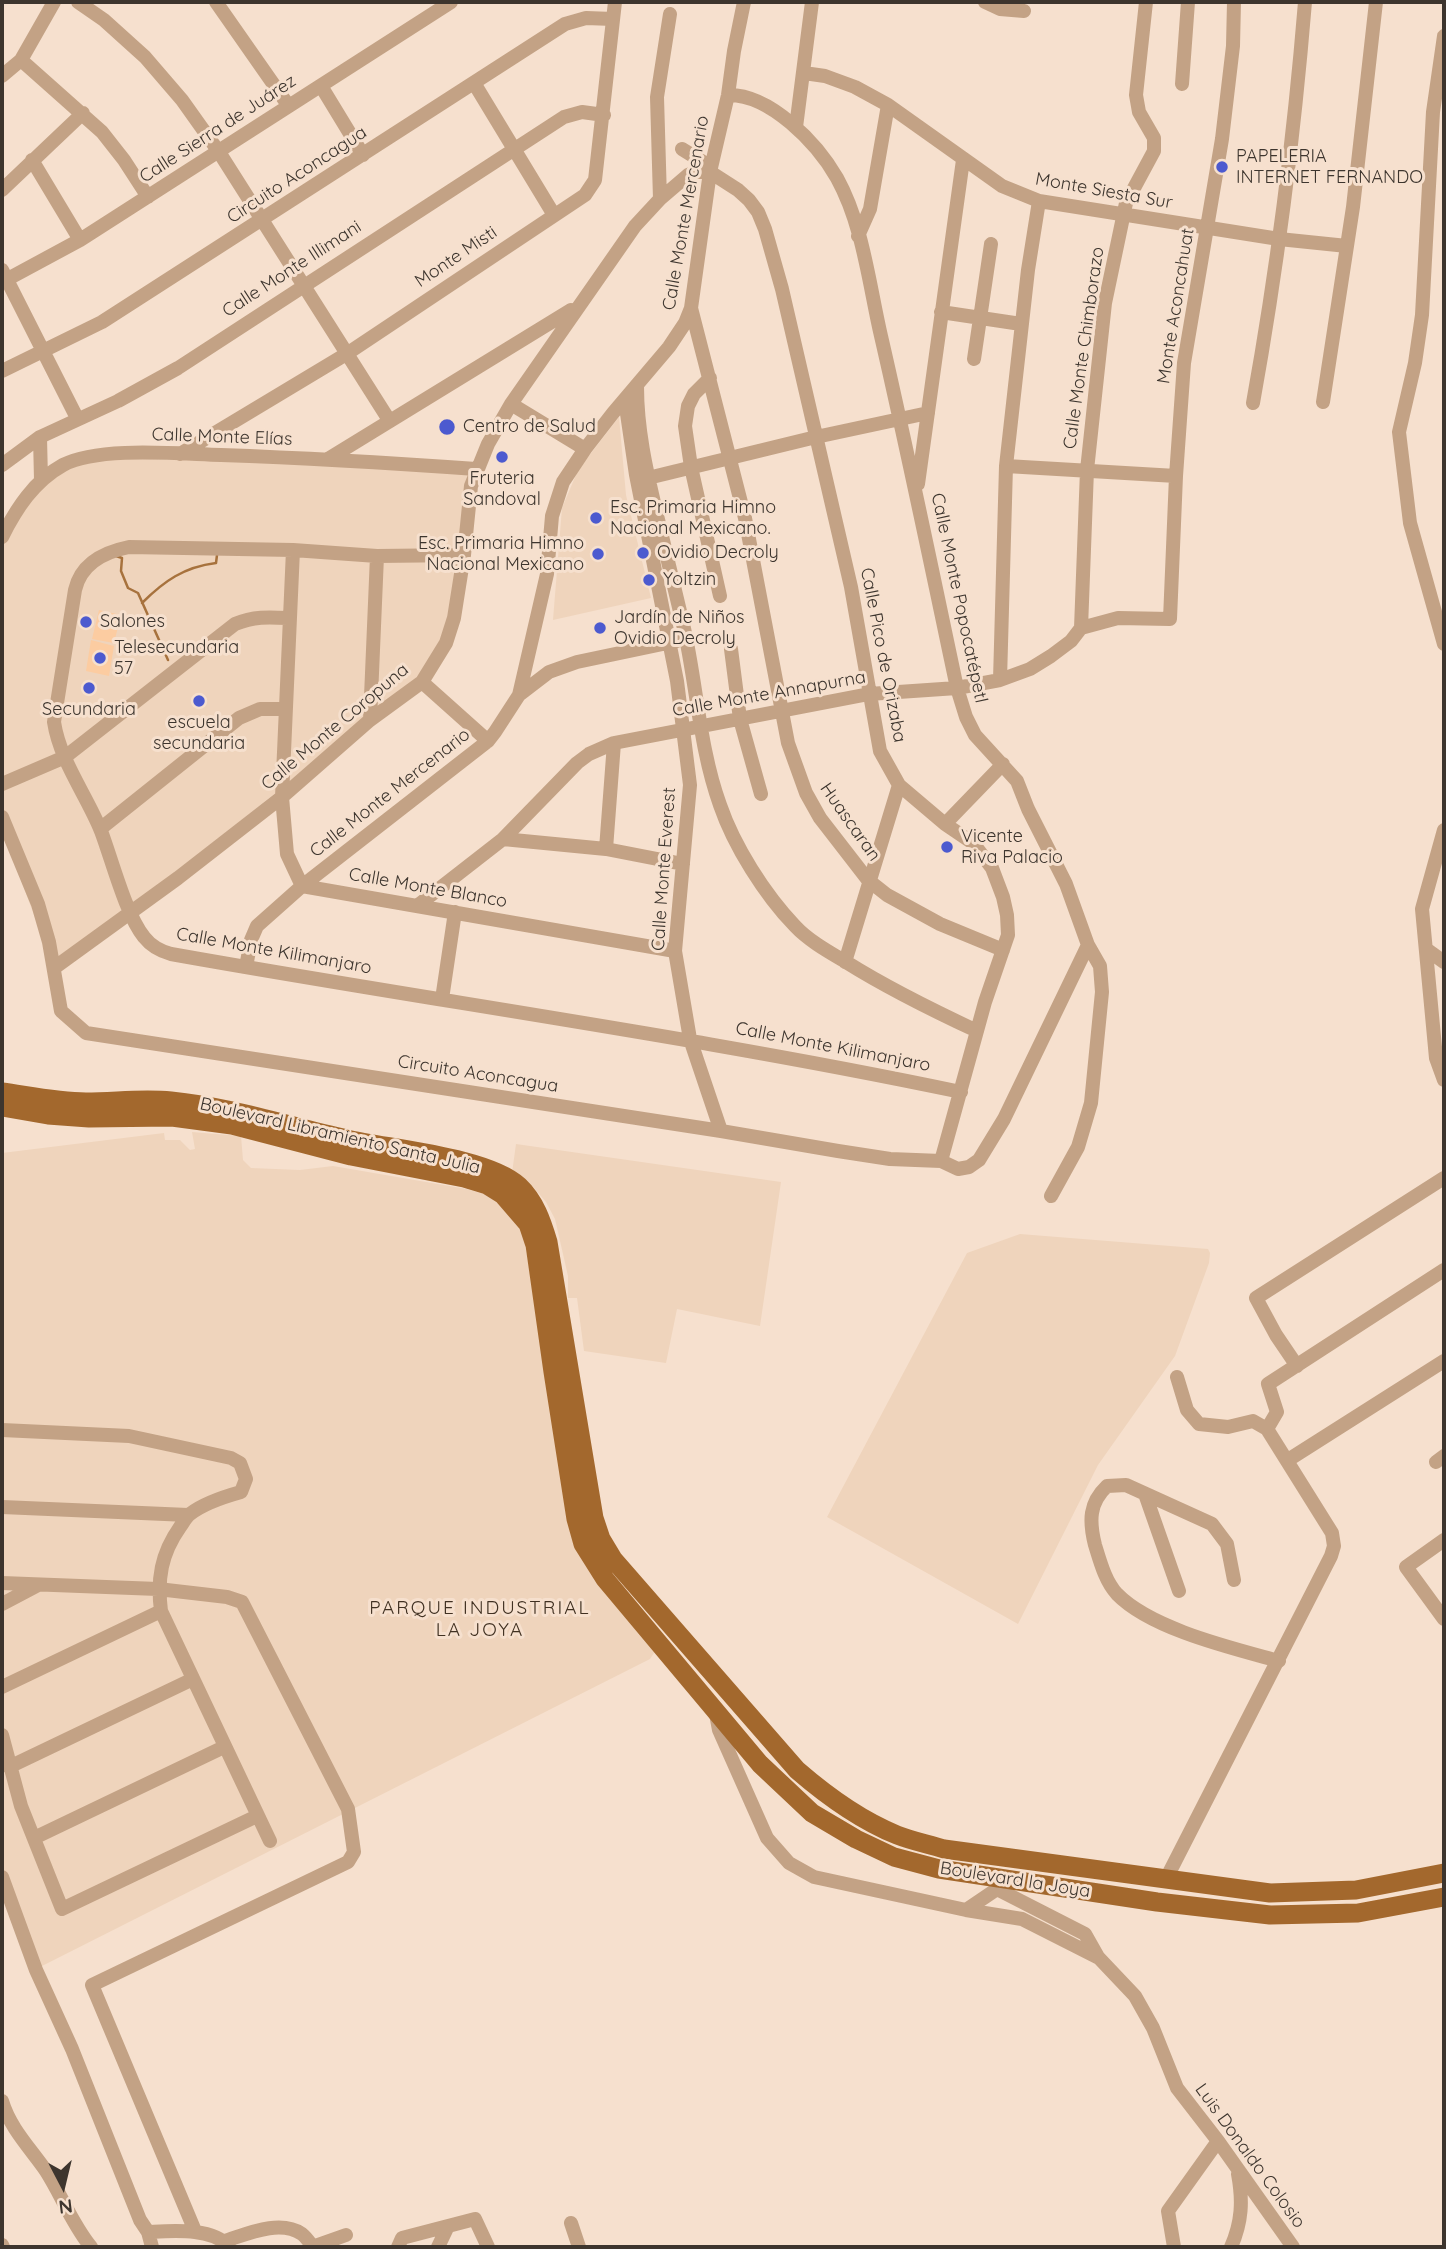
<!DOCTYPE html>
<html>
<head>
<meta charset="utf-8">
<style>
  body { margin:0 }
  #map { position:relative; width:1446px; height:2249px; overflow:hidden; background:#f6e0ce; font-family:Quicksand,sans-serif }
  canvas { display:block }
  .frame { position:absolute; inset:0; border:4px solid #3d352e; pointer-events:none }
  .north { position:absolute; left:28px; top:2151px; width:70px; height:70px; -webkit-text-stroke:5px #f6e0ce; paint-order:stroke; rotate:173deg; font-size:19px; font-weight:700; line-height:28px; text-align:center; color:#3d352e }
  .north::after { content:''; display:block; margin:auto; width:24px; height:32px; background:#3d352e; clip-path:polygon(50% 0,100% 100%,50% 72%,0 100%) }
</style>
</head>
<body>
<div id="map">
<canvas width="1446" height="2249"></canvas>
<div class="frame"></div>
<div class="north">N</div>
</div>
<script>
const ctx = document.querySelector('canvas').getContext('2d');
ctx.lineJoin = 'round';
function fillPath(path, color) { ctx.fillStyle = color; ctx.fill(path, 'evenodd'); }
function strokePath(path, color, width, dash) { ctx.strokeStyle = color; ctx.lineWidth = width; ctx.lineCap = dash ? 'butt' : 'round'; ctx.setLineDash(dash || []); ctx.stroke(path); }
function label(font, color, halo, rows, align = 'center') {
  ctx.font = font + ' Quicksand,sans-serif'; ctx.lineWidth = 6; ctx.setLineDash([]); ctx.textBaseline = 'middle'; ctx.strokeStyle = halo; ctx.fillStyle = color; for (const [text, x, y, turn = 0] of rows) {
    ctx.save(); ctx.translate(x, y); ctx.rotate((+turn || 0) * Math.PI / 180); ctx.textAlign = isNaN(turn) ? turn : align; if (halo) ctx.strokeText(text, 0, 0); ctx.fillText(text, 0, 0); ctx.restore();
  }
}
fillPath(new Path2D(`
  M 619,417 L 626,495 L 651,598 L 553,620 L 562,508 L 578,470 Z
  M 85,457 L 476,469 L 458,600 L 430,671 L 54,968 L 2,830 L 2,537 L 24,499 Z
  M 192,1132 L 241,1136 L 243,1160 L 251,1168 L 300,1170 L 333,1166 L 467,1189 L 484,1194 L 500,1204 L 521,1228 L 525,1243 L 571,1523 L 654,1647 L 654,1653 L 650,1659 L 40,1967 L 2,1871 L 2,1153 L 164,1133 L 165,1140 L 180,1140 L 190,1150 L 195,1149 Z
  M 516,1144 L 781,1182 L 760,1326 L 677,1309 L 666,1363 L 584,1351 L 577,1298 L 568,1298 L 568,1276 L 555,1219 L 546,1202 L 533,1187 L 512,1173 Z
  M 1020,1234 L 1208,1249 L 1210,1253 L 1209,1263 L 1175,1356 L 1098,1465 L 1018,1624 L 827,1517 L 967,1253 Z`), '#efd4bc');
fillPath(new Path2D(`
  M 99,610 L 121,615 L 114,643 L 92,639 Z
  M 91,640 L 114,646 L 109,676 L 86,671 Z`), '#fccca1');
strokePath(new Path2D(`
  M 116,556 L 122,558 L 121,571 L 128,588 L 138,593 L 168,660
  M 142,603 C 164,581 184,567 216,563 L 217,555`), '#a7723d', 2.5);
strokePath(new Path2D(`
  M 78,2 L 104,20 L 145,57 L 182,100 L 219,152 L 389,420
  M 216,2 L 288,105
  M 985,2 L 1000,9 L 1024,11
  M 1444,36 L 1433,112 L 1422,315 L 1415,363 L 1399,432 L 1410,523 L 1444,644
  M 21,60 L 102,132 L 124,160 L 148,197
  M 804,73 L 825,76 L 855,87 L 888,105 L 1002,186 L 1039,201 L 1279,239 L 1347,246
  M 2,76 L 21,60 L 54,2
  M 474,83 L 554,215
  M 1182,84 L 1188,2
  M 321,86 L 363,155
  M 728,95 C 770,94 817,143 837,178 C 863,225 869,284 881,336 C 908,453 932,570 957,688 L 966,717 L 975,735 L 1017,781 L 1028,809 L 1066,884 L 1088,945 L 1100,966 L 1102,992 L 1091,1103 L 1078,1147 L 1051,1196
  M 796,127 L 812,2
  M 682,149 L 711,167
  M 32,160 L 80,240
  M 2,190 L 83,113
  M 660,199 L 657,97 L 670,14
  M 858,236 L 870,209 L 888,105
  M 2,270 L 77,418
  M 2,282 L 80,240 L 451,2
  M 691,308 L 745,518 L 788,743 L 806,793 L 820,818 L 868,880 L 887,895 L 940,924 L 1003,950
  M 941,312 L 1021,324
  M 974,359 L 991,244
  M 2,371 L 102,322 L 565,24 L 586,18 L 613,19
  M 710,378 L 694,394 L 688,406 L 685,426 L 691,467 L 720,596
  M 637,386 C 637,429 646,469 656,511 C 665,549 674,586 683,624 C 697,684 699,747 720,805 C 734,846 765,895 795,926 C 809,941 829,952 846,962 C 889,989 932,1010 977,1031
  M 625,400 L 636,475 L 677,681 L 690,785 L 675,951 L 690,1039 L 721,1131
  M 1323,402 L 1353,207 L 1376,2
  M 1253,403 C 1277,270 1294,137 1305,2
  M 511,404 L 585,449
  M 40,437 L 41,480
  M 180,454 L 348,353 L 585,195 L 595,180 L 615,2
  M 328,459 L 571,310
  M 2,465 L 40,437 L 118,401 L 178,368 L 564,117 L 582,112 L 604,115
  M 1006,466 L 1176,476
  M 648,478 L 816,437 L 928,413
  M 918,484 L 963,160
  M 2,537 C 16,509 34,481 63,465 C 99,446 180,454 221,455 C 306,458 391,463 476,469
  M 293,550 L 282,797 L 287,854 L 302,886 L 675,951
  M 464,555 L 377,556 L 293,550 L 129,547 C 104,552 81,563 75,590 L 54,722 C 60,761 86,794 101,831 C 112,860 126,915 144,937 C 151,946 160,951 171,954 C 434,1001 699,1037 961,1092
  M 1081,628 L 1087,470 L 1105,303 L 1126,203 L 1154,151 L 1154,138 L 1139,112 L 1136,95 L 1146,2
  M 731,649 L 740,719 L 761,794
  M 1000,680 L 1006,466 L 1028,270 L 1039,201
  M 422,682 L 488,741
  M 519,695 L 549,672 L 577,662 L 677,641
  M 370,720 L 377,556
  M 2,784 L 65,757 L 235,624 C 254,616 269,617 289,618
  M 2,817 L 38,904 L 49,942 L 61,1011 L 86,1033 L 721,1131 L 838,1151 L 890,1159 L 941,1161 L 958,1169 L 969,1167 L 979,1160 L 1004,1119 L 1088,945
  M 945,824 L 1003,764
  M 100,829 L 239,718 L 260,709 L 285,709
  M 1444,830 L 1422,909 L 1436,1058 L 1444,1080
  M 503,839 L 606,849 L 683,864
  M 606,849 L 614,743
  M 417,906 L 503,839 L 577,763 L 589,754 L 614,743 L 869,694 L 957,688 L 1000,680 L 1030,669 L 1051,656 L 1071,641 L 1081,628 L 1118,618 L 1170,619 L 1176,476 L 1184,363 L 1222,139 L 1233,46 L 1234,2
  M 1426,949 L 1444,962
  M 845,962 L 899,785
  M 246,967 L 251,940 L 257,926 L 302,886 L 488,741 L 495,732 L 519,695 L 547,574 L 552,516 L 563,482 L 585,449 L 613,413 L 669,347 L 685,323 L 691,308 L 710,172 L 728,95 L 734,51 L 744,2
  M 54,968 L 178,878 L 282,797 L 370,720 L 422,682 L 446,643 L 454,618 L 464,555 L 471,486 L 488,444 L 511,404 L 635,226 L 660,199 L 688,175 L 695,172 L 710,172 L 738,190 L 749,200 L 758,212 L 765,229 L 782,289 L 851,587 L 880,751 L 899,785 L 945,824 L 973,843 L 992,868 L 1003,897 L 1007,915 L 1008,935 L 985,1002 L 941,1161
  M 442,999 L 455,912
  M 1297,1366 L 1276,1335 L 1256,1298 L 1444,1178
  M 1267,1429 L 1277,1412 L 1268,1384 L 1444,1270
  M 2,1430 L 129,1436 L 231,1458 L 240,1463 L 246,1479 L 241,1492 C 223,1497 204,1503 190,1514 C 186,1517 183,1523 180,1527 C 161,1554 157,1579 161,1611 L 270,1841
  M 1288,1460 L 1444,1361
  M 1436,1462 L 1444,1456
  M 1145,1494 L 1179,1591
  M 2,1507 L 188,1515
  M 1444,1540 L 1406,1567 L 1444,1619
  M 1234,1580 L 1227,1544 L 1212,1524 L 1126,1485 L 1107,1486 C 1089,1503 1089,1521 1095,1545 C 1100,1561 1105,1581 1117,1594 C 1151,1629 1232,1648 1279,1661
  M 2,1583 L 158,1589 L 227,1597 L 242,1602 L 348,1809 L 354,1852 L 348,1862 L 92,1985 L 195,2231
  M 2,1604 L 38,1585
  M 2,1687 L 161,1611
  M 716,1714 L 719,1730 L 767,1838 L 789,1863 L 814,1877 L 966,1910 L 1022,1919 L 1099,1958 L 1135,1996 L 1153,2028 L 1177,2088 L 1218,2141 L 1293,2247
  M 2,1735 L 21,1806 L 62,1909 L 257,1816
  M 9,1767 L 193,1679
  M 34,1838 L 224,1747
  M 2,1877 L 36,1970 L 72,2049 L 140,2220 L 148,2232 L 152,2247
  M 1004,1878 L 997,1889 L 1085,1934 L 1098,1957
  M 1166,1879 L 1331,1556 L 1334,1546 L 1332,1533 L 1267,1429 L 1253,1421 L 1228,1427 L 1199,1424 L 1187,1410 L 1177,1377
  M 966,1910 L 997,1889
  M 2,2101 C 10,2128 30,2148 46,2171 C 62,2196 72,2224 91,2247
  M 571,2223 L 579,2247
  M 148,2232 C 171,2231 213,2227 229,2247
  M 225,2241 C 247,2234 280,2219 302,2234 C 306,2237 310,2243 313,2247
  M 2,2245 L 3,2247
  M 312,2247 L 346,2235
  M 398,2247 L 402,2238 L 475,2219 L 488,2247
  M 438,2247 L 448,2226
  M 1174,2247 L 1168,2211 L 1218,2141
  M 1231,2247 C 1242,2222 1243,2201 1238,2174`), '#c3a285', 14);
strokePath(new Path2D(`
  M 2,1092 C 30,1096 58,1102 86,1102 C 115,1102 142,1098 171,1101 C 231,1107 288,1126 347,1139 C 390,1149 488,1157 519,1186 C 535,1201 542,1222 548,1242 L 594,1518 L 601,1539 L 613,1559 L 797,1770 C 827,1796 860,1820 897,1835 C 912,1841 928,1844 944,1849 L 1270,1893 L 1356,1890 L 1444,1873
  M 2,1107 L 48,1115 L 89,1118 L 172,1117 L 232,1125 L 351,1156 L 464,1178 L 487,1185 L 503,1195 L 528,1224 L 535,1245 L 553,1372 L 576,1519 L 583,1544 L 605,1579 L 760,1764 L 812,1813 L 856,1839 L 894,1857 L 939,1869 L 1157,1902 L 1270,1915 L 1358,1913 L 1444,1897`), '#a3682d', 19);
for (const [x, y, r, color] of [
  [1222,167,7,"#4c5acf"],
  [447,427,9,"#4c5acf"],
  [502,457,7,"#4c5acf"],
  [596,518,7,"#4c5acf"],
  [643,553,7,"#4c5acf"],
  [598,554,7,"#4c5acf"],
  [649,580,7,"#4c5acf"],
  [86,622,7,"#4c5acf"],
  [600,628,7,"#4c5acf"],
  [100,658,7,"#4c5acf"],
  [89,688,7,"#4c5acf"],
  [199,701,7,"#4c5acf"],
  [947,847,7,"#4c5acf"]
]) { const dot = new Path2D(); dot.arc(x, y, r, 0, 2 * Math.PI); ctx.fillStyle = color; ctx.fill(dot); strokePath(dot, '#f6e0ce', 2.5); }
label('18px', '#3d352e', '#f6e0ce', [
  ["Calle Sierra de Juárez",218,129,-33],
  ["Circuito Aconcagua",297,175,-33],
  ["Monte Siesta Sur",1104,191,10],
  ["Calle Monte Mercenario",686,213,-80],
  ["Monte Misti",456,257,-34],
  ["Calle Monte Illimani",292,269,-33],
  ["Monte Aconcahuat",1176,306,-81],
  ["Calle Monte Chimborazo",1084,348,-82],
  ["Calle Monte Elías",222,437,2],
  ["Calle Monte Popocatépetl",959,598,78],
  ["Calle Pico de Orizaba",883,655,79],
  ["Calle Monte Annapurna",769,694,-10],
  ["Calle Monte Coropuna",335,727,-40],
  ["Calle Monte Mercenario",390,793,-38],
  ["Huascaran",850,822,55],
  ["Calle Monte Everest",664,869,-86],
  ["Calle Monte Blanco",428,888,10],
  ["Calle Monte Kilimanjaro",274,951,10],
  ["Calle Monte Kilimanjaro",833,1047,11],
  ["Circuito Aconcagua",478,1074,9],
  ["Boulevard Libramiento Santa Julia",340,1136,13],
  ["Boulevard la Joya",1015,1880,9],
  ["Luis Donaldo Colosio",1250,2156,54]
]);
label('18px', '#3d352e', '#f6e0ce', [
  ["PAPELERIA",1236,157],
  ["INTERNET FERNANDO",1236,178],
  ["Centro de Salud",463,427],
  ["Fruteria",502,479,"center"],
  ["Sandoval",502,500,"center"],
  ["Esc. Primaria Himno",610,508],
  ["Nacional Mexicano.",610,529],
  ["Esc. Primaria Himno",584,544,"right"],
  ["Nacional Mexicano",584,565,"right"],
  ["Ovidio Decroly",657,553],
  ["Yoltzin",663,580],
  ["Jardín de Niños",614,618],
  ["Ovidio Decroly",614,639],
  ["Salones",100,622],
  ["Telesecundaria",114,648],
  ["57",114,669],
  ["Secundaria",89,710,"center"],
  ["escuela",199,723,"center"],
  ["secundaria",199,744,"center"],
  ["Vicente",961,837],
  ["Riva Palacio",961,858]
], 'left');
ctx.letterSpacing = '2px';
label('19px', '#413122', '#f6e0ce', [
  ["PARQUE INDUSTRIAL",480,1608],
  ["LA JOYA",480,1630]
]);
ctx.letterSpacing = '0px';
</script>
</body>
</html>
